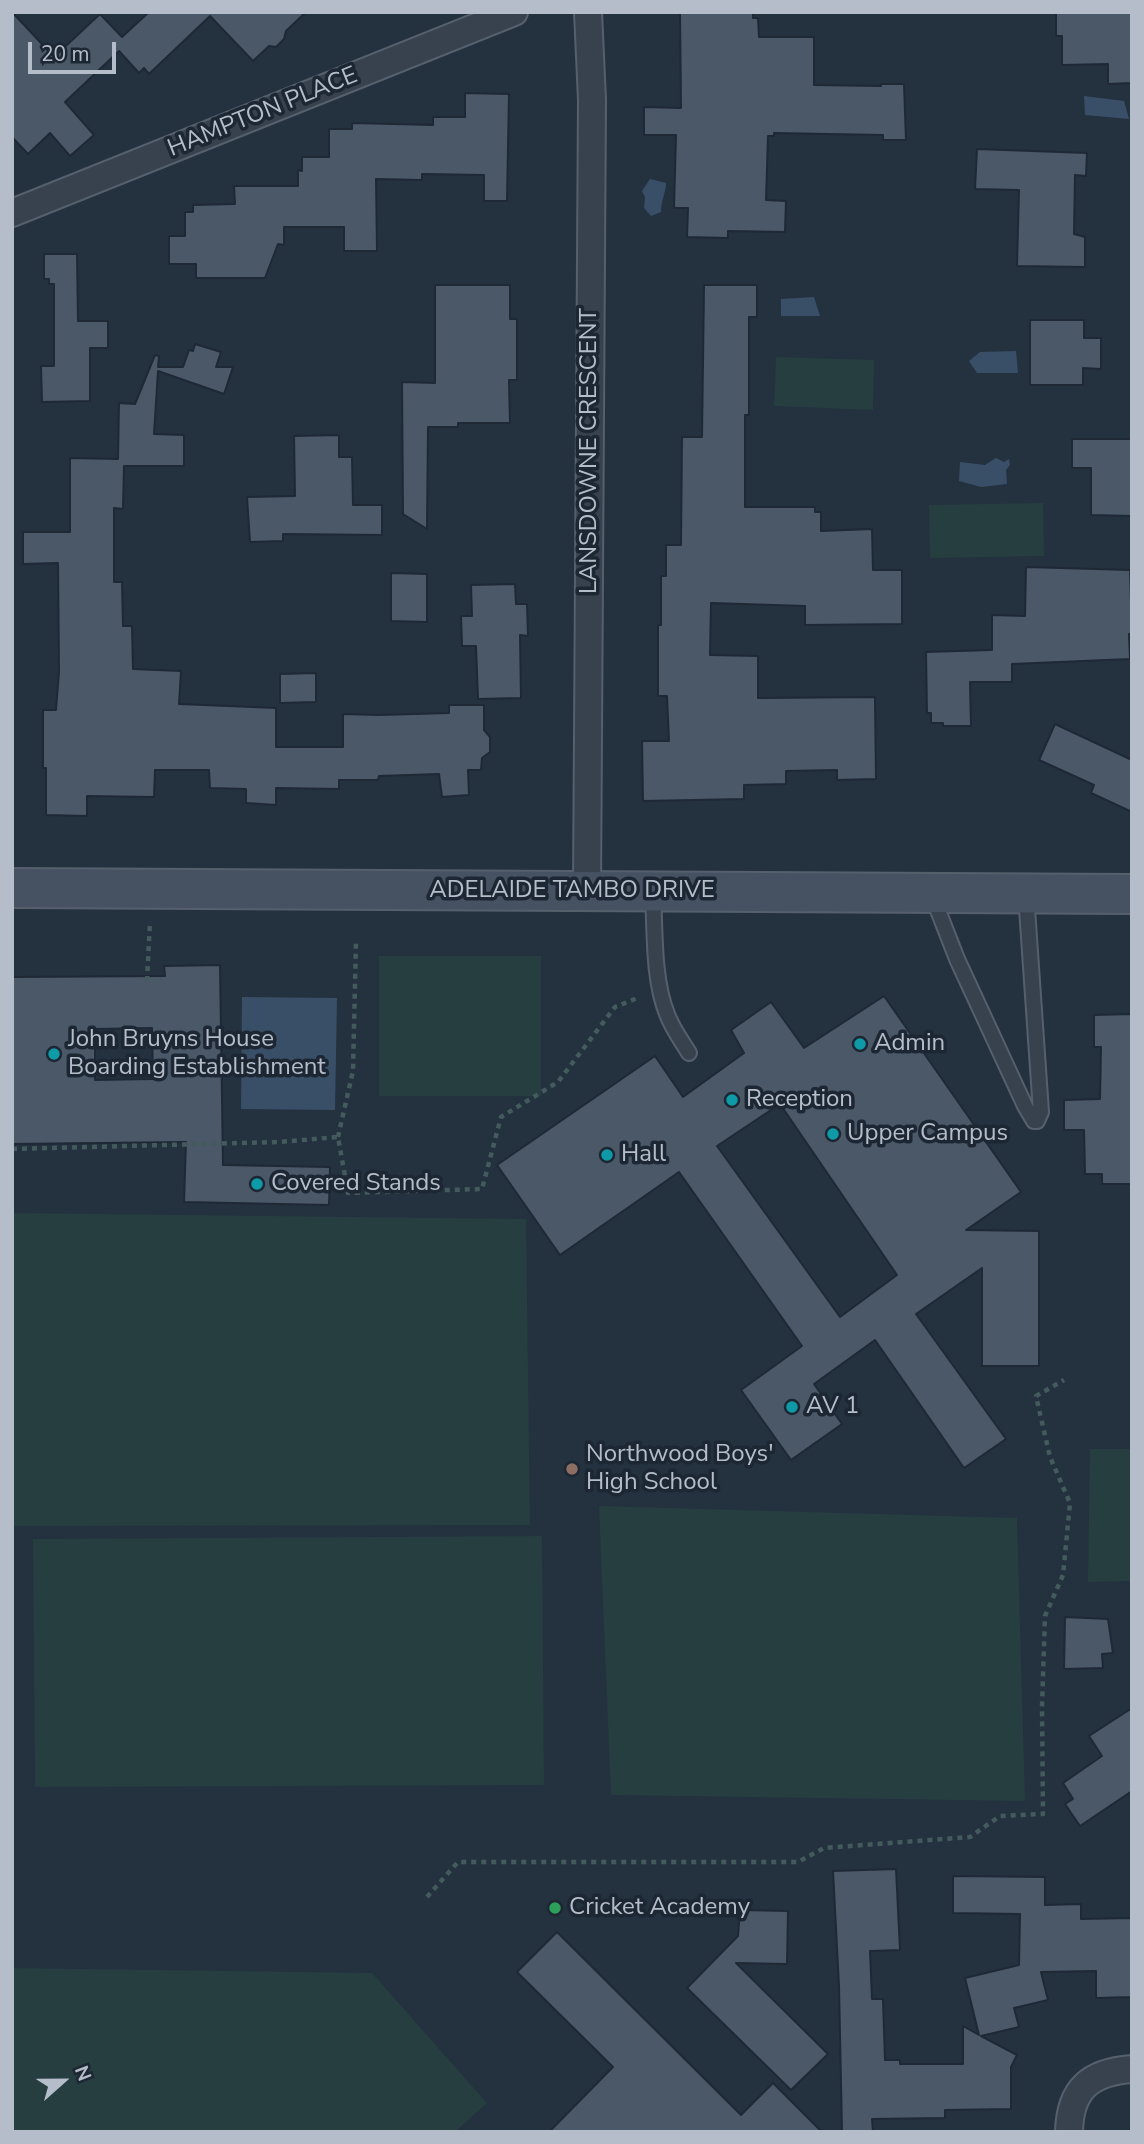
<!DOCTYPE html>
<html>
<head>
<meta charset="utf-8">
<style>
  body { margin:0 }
  #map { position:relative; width:1144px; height:2144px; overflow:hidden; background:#24313f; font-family:"Nunito Sans",sans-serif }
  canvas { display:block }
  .frame { position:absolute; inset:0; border:14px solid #b5bdca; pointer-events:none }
  .north { position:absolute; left:28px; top:2046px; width:70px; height:70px; -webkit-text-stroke:5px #1d2734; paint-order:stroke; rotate:69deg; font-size:19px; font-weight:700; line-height:28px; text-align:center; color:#b5bdca }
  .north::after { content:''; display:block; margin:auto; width:24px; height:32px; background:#b5bdca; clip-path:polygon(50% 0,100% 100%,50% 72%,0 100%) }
  .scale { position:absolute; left:28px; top:42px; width:88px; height:32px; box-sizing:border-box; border:4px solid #b5bdca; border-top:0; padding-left:9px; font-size:21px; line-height:24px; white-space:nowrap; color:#b5bdca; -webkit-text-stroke:5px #1d2734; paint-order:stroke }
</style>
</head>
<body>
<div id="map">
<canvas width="1144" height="2144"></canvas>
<div class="frame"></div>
<div class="north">N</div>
<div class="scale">20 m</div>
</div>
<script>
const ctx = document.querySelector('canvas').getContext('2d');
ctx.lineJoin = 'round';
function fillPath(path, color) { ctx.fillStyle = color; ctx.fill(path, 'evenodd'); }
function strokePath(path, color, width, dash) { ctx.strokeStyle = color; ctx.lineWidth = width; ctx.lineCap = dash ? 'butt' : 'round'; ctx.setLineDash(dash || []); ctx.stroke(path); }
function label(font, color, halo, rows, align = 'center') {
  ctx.font = font + ' "Nunito Sans",sans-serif'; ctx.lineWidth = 7; ctx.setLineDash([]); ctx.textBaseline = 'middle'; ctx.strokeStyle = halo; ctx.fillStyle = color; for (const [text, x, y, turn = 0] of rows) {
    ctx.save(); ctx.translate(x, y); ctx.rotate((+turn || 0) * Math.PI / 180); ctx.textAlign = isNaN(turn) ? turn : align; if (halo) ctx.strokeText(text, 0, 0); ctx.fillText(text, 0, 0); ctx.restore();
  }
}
fillPath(new Path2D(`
  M 776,357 L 874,360 L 873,410 L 774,406 Z
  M 1043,503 L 1044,556 L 930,558 L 929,505 Z
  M 379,956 L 541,956 L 541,1096 L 379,1096 Z
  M 12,1213 L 526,1219 L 530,1525 L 12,1526 Z
  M 1090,1449 L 1132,1449 L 1132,1581 L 1088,1582 Z
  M 599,1506 L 1017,1518 L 1025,1801 L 611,1795 Z
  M 542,1536 L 544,1785 L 35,1787 L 33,1539 Z
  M 12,1968 L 372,1973 L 487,2103 L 455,2132 L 12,2132 Z`), '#263e40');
fillPath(new Path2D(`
  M 1084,96 L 1124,101 L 1129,119 L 1085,115 Z
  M 650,179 L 666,183 C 666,192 661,201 661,212 L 651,216 L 644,208 L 645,197 L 642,191 Z
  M 814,297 L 820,316 L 781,316 L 781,299 Z
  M 1016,351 L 1018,373 L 977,373 L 969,361 L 980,352 Z
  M 996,458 L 1004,462 L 1009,459 L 1010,465 L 1006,470 L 1007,484 L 981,487 L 959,481 L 960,462 L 985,465 Z
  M 242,997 L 337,998 L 335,1110 L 241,1109 Z`), '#394f68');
const building = new Path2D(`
  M 12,12 L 54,57 L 100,14 L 122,37 L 149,12 L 306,12 L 286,31 L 284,39 L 276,47 L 269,46 L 253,61 L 210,16 L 149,74 L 144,68 L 139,73 L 119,51 L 65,102 L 94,135 L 70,156 L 50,133 L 28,154 L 12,137 Z
  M 680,12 L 753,12 L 753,18 L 758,18 L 759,37 L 814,37 L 814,85 L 881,86 L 881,84 L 904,84 L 906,140 L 883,140 L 883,135 L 774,133 L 774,136 L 768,136 L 766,200 L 786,201 L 785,232 L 728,231 L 728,238 L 687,237 L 688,208 L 674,208 L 676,135 L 644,135 L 644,107 L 681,108 Z
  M 1056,12 L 1132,12 L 1132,83 L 1108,84 L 1108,64 L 1062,65 L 1062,36 L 1056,36 Z
  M 465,93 L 509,94 L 507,201 L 484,201 L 484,175 L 422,174 L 422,180 L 376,179 L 377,251 L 344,251 L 344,227 L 284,227 L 284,245 L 278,244 L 265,278 L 196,278 L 196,264 L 169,264 L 169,236 L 185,236 L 185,212 L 193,212 L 193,205 L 235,204 L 234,186 L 298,186 L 298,170 L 302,171 L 302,157 L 329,157 L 329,129 L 352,129 L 352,123 L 433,125 L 433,117 L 465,117 Z
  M 977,149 L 1087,153 L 1086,176 L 1075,175 L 1074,234 L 1085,237 L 1085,267 L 1017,266 L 1019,190 L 975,189 Z
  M 44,254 L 77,254 L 78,321 L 108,321 L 108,348 L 90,348 L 90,401 L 42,402 L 41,366 L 54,366 L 54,284 L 49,284 L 49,279 L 44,279 Z
  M 435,285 L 510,285 L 510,319 L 517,319 L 517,380 L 509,380 L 510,423 L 458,423 L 458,427 L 428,427 L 427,529 L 403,514 L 402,382 L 435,383 Z
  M 704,285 L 757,285 L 757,317 L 749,317 L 749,415 L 745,415 L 745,507 L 815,507 L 815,512 L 821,512 L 821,531 L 872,529 L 873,570 L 902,570 L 902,624 L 805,625 L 805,606 L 711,603 L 710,655 L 758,656 L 758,698 L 875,697 L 876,779 L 837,780 L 837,770 L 786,771 L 786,784 L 744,785 L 744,799 L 643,801 L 642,741 L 669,741 L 667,696 L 658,696 L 658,625 L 661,625 L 661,576 L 666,576 L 666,545 L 681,545 L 682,437 L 702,437 Z
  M 1030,320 L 1084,320 L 1084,338 L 1101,338 L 1101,369 L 1083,368 L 1083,385 L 1030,385 Z
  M 195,344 L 221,352 L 216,367 L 233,367 L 224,394 L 158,371 L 154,434 L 184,435 L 184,466 L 124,466 L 123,509 L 114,508 L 114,582 L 122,582 L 123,626 L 132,626 L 133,669 L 181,671 L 179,704 L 276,708 L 276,747 L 343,747 L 343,714 L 379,715 L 449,713 L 449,705 L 484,705 L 484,730 L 490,737 L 490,752 L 482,758 L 481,770 L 468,770 L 469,795 L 442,797 L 439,774 L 379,776 L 378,780 L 339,780 L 339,789 L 276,788 L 276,805 L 246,803 L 246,789 L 210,788 L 209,770 L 155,770 L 154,797 L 87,796 L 87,816 L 46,815 L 46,768 L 43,768 L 43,710 L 56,710 L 59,672 L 58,563 L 23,564 L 23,532 L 70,532 L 70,458 L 118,459 L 119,403 L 135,404 L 155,355 L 159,356 L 158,367 L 183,367 L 189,350 L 193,351 Z
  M 339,435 L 339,457 L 352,457 L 353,505 L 382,505 L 382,535 L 283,534 L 283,541 L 250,542 L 247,497 L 295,496 L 294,436 Z
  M 1072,439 L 1132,439 L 1132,516 L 1091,515 L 1091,468 L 1072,468 Z
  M 1026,567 L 1130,570 L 1132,634 L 1129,634 L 1130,659 L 1012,664 L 1012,682 L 970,682 L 971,726 L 943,726 L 943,723 L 931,723 L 931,713 L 927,713 L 926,652 L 992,650 L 992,615 L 1025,616 Z
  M 391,573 L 427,574 L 427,622 L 391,621 Z
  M 515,584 L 516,604 L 527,604 L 528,636 L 520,635 L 521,698 L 478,699 L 476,646 L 462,646 L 461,616 L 472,616 L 471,585 Z
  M 316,673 L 316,702 L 280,703 L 280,674 Z
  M 1055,724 L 1132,760 L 1132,812 L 1091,793 L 1094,785 L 1039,760 Z
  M 220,965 L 223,1165 L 330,1167 L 329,1205 L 184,1202 L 186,1142 L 12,1144 L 12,977 L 165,976 L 164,966 ZM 152,1028 L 153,1079 L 95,1080 L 95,1029 Z
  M 884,996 L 1021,1192 L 966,1230 L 1039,1231 L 1039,1366 L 982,1366 L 982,1268 L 916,1314 L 1006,1439 L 964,1468 L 875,1340 L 814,1384 L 842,1424 L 791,1460 L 741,1390 L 802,1346 L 679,1172 L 560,1255 L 497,1165 L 655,1056 L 683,1097 L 744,1053 L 731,1030 L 771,1002 L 804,1048 ZM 780,1104 L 897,1275 L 840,1317 L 717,1146 Z
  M 1132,1014 L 1132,1184 L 1102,1184 L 1102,1174 L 1085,1174 L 1084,1130 L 1064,1130 L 1064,1100 L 1100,1099 L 1101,1047 L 1094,1047 L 1094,1015 Z
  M 1065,1617 L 1108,1619 L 1113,1653 L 1102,1654 L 1103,1668 L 1064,1669 Z
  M 1132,1708 L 1132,1791 L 1080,1826 L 1065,1804 L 1073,1799 L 1063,1783 L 1102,1756 L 1089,1736 Z
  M 896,1869 L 900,1950 L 870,1951 L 872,1999 L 883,1999 L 885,2060 L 900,2060 L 900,2064 L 963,2064 L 963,2026 L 979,2035 L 965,1978 L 1019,1965 L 1020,1914 L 953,1913 L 953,1876 L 1045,1877 L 1045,1905 L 1081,1904 L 1081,1919 L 1132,1918 L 1132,1997 L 1096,1998 L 1096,1971 L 1041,1972 L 1048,2000 L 1014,2008 L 1019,2027 L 981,2036 L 1017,2055 L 1011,2067 L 1011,2109 L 945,2110 L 945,2118 L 872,2119 L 873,2132 L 842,2132 L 839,1986 L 833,1871 Z
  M 740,1910 L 788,1911 L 787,1964 L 736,1963 L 828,2054 L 791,2090 L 687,1988 L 738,1936 Z
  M 557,1932 L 741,2115 L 773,2083 L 822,2132 L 549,2132 L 613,2067 L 517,1972 Z`);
fillPath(building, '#4a5868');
strokePath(building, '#1f2936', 2);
const lane = new Path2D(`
  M 653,893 C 655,930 653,980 667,1014 C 672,1028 681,1040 689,1053
  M 932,895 L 957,959 L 1025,1106 L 1034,1121 L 1037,1121 L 1041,1112 L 1026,894`);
const street = new Path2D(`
  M 12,213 L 514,12
  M 587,891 L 592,100 L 588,12
  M 1069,2132 C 1070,2089 1090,2072 1132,2069`);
const secondary = new Path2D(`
  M 12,888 L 1132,894`);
strokePath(lane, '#56606d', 18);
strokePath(street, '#56606d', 30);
strokePath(secondary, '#56606d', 42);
strokePath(new Path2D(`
  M 147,981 L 150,921
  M 338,1137 L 353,1071 L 356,941
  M 12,1149 L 279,1142 L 338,1137 L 348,1193 L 482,1189 L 501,1117 L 558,1082 L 615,1007 L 640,997
  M 427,1897 L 458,1862 L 798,1862 L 824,1848 L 970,1837 L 1000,1816 L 1043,1814 L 1042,1707 L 1045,1616 L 1063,1575 L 1070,1503 L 1050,1457 L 1036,1396 L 1064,1380`), '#445b5d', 4.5, [5, 5]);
strokePath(lane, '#38424f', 14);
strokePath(street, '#38424f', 26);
strokePath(secondary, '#465262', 38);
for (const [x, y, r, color] of [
  [860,1044,7,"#0f9aa8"],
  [54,1054,7,"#0f9aa8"],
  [732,1100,7,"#0f9aa8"],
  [833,1134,7,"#0f9aa8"],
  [607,1155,7,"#0f9aa8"],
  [257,1184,7,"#0f9aa8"],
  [792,1407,7,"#0f9aa8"],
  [572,1469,7,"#8d6e63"],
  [555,1908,7,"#2e9e5b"]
]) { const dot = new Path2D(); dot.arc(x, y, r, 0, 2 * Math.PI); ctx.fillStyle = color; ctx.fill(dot); strokePath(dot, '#1d2734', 2.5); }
label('24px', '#b5bdca', '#1d2734', [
  ["HAMPTON PLACE",263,113,-22],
  ["LANSDOWNE CRESCENT",590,451,-90],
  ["ADELAIDE TAMBO DRIVE",572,891]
]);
label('24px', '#b5bdca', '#1d2734', [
  ["John Bruyns House",68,1040],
  ["Boarding Establishment",68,1068],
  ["Admin",874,1044],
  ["Reception",746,1100],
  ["Upper Campus",847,1134],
  ["Hall",621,1155],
  ["Covered Stands",271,1184],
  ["AV 1",806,1407],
  ["Northwood Boys'",586,1455],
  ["High School",586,1483],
  ["Cricket Academy",569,1908]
], 'left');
</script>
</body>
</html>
